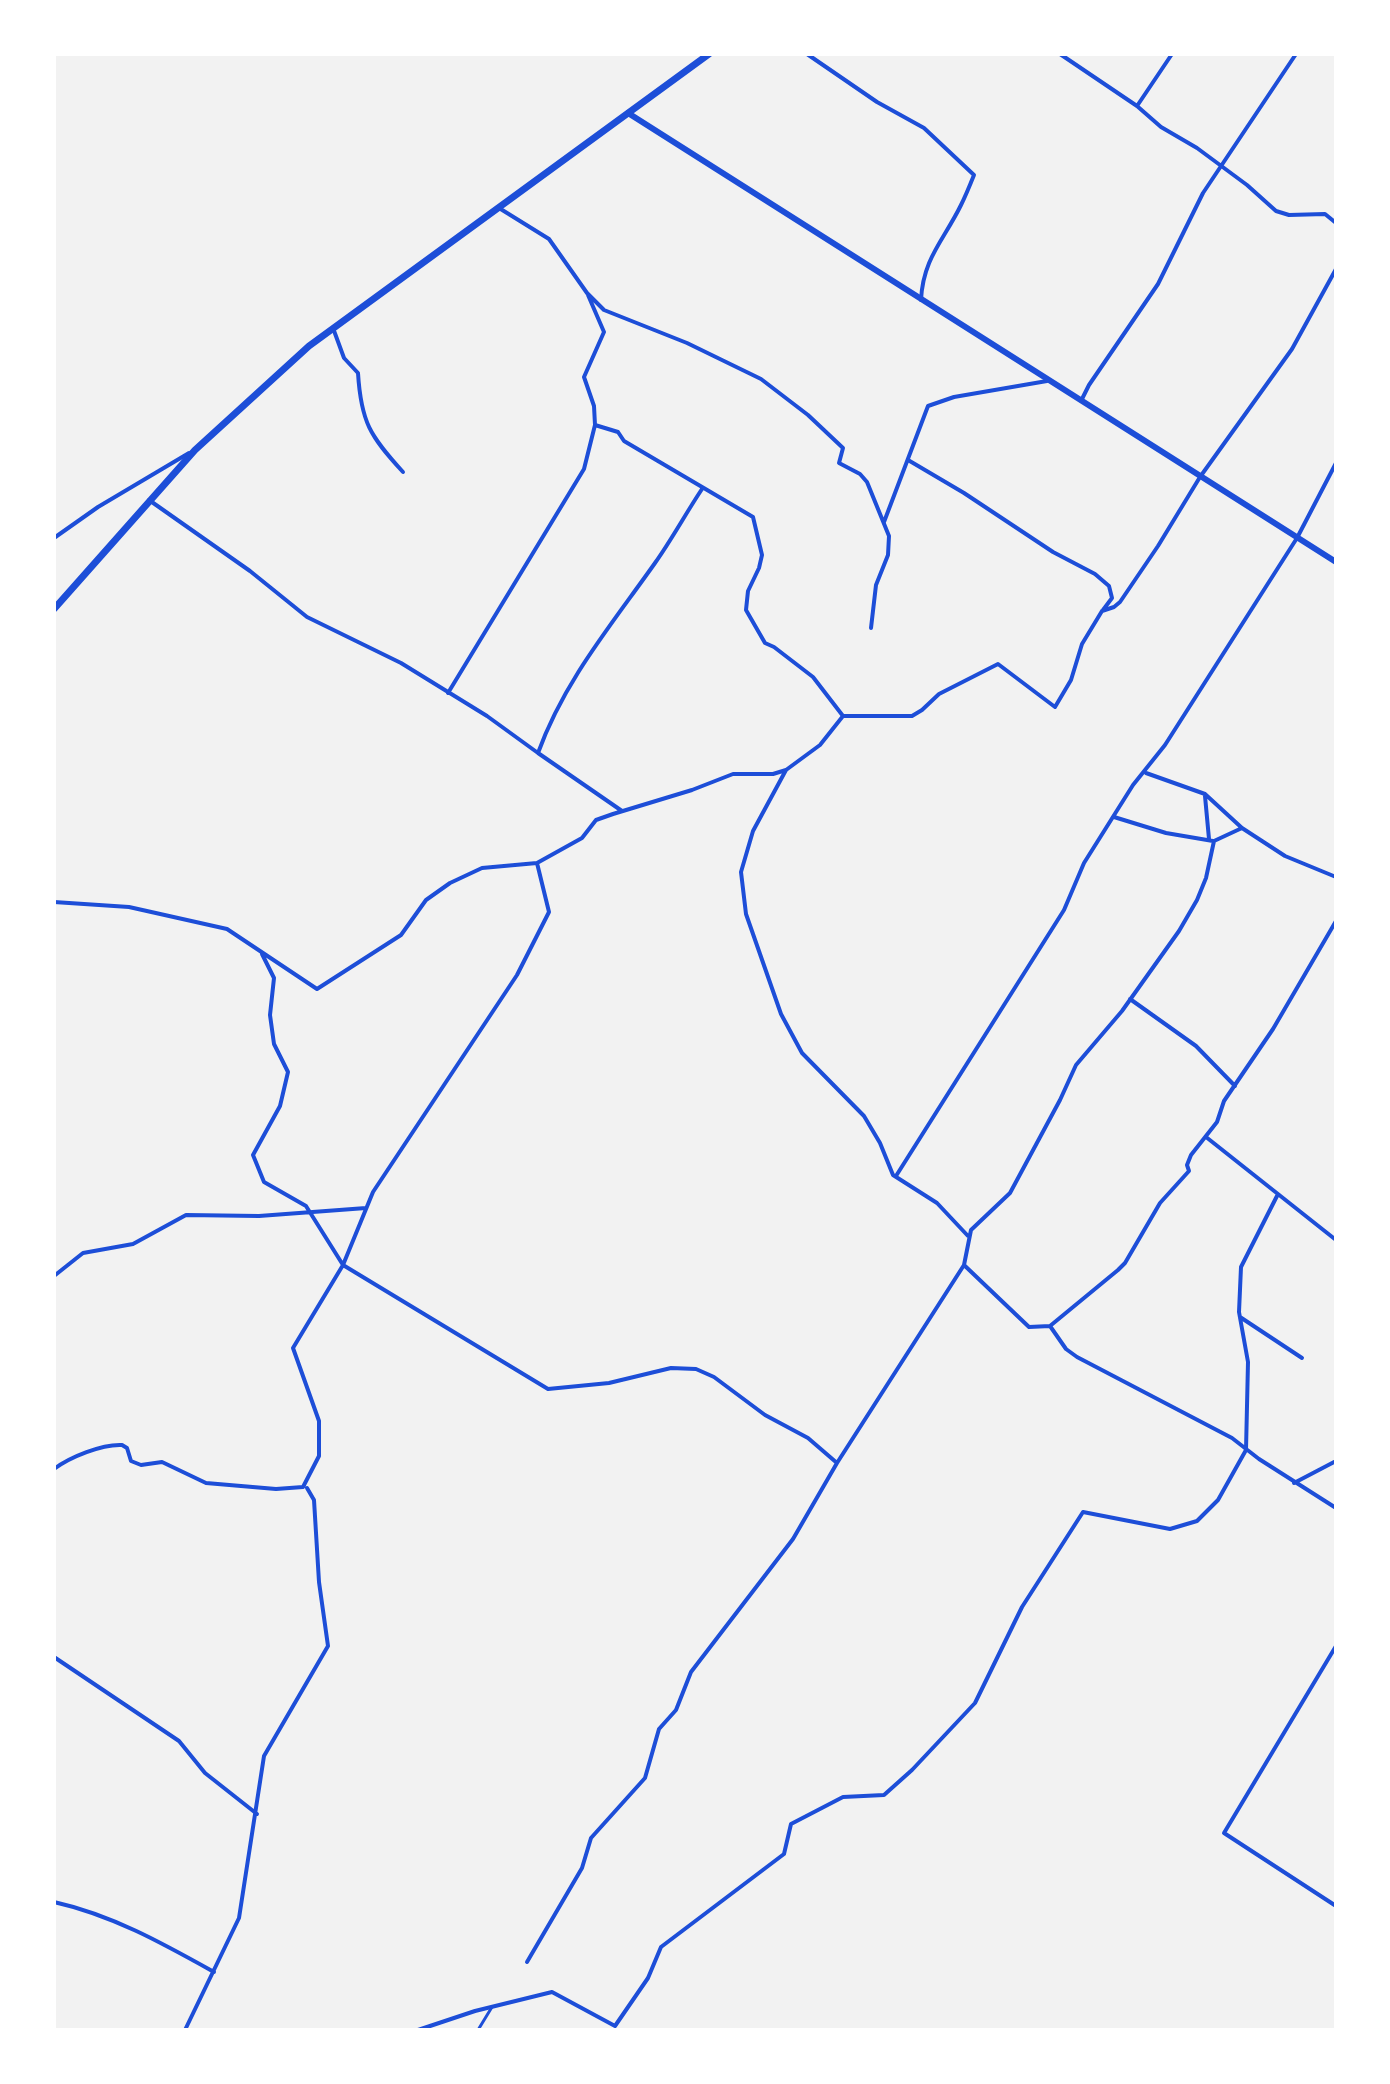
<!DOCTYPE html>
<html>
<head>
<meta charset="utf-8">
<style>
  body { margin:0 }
  #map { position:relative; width:1390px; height:2084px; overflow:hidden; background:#f2f2f2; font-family:Literata,serif }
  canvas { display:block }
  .frame { position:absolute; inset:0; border:56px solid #fff; pointer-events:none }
</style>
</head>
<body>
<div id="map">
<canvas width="1390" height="2084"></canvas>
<div class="frame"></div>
</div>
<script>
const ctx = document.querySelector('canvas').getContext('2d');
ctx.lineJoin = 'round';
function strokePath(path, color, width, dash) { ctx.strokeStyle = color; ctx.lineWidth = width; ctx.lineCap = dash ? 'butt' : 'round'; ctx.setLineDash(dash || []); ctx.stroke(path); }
strokePath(new Path2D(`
  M 478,2030 L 492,2007`), '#1d4ed8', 3);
strokePath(new Path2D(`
  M 807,54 L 877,102 L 924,128 L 974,175 C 970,185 966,195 961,205 C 944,240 923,258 921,300
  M 1060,54 L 1137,106 L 1161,127 L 1197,148 L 1247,185 L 1276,211 L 1289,215 L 1325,214 L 1336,223
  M 1137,106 L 1172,54
  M 499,208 L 549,239 L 587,293 L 604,310 L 687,343 L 761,379 L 808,415 L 843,448 L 839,463 L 860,474 L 867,482 L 889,536 L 888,555 L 876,585 L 871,628
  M 588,295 L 604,332 L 584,377 L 594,406 L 595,425 L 618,432 L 624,441 L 753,517 L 762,555 L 759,568 L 748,591 L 746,610 L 765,643 L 774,647 L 813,677 L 843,716
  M 333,328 L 344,358 L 358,373 C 361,422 370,436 403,472
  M 1081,401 L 1089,385 L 1158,284 L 1203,193 L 1296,54
  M 908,460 L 964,493 L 1053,552 L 1095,574 L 1109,586 L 1112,598 L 1103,610
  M 149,500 L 250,571 L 307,617 L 401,663 L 487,716 L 538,753
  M 884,522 L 928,406 L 954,397 L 1047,381
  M 54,538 L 98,507 L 189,453
  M 448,693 L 584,469 L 595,425
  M 786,770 L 753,831 L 741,872 L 746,914 L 781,1014 L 802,1053 L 864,1116 L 880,1143 L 893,1175 L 937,1203 L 968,1236
  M 1146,773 L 1205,794 L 1242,828
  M 1205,796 L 1209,839
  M 622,811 L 538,753 C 564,681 612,624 655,563 C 672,539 686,513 702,489
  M 1114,817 L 1166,833 L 1213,841
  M 54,902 L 129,907 L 227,929 L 317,989 L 401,935 L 426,900 L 450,883 L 482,868 L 537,863 L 582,838 L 596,820 L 613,814 L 692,790 L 733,774 L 773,774 L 786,770 L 820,745 L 843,716 L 912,716 L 922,710 L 939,694 L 998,664 L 1055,707 L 1071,680 L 1082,644 L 1102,611 L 1114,607 L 1120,602 L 1158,546 L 1200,477 L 1292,349 L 1336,269
  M 262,954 L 274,978 L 270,1015 L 274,1044 L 288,1072 L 280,1106 L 253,1155 L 264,1182 L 306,1206 L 343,1265
  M 1130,999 L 1196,1046 L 1235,1086
  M 1206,1137 L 1336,1240
  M 896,1176 L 1064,910 L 1084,863 L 1133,785 L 1165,745 L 1297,538 L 1336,463
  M 343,1265 L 373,1192 L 517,975 L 549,912 L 537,863
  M 964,1265 L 1029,1327 L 1050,1326 L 1118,1270 L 1125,1263 L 1160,1203 L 1189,1171 L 1187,1165 L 1191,1155 L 1217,1122 L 1224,1101 L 1273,1029 L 1336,921
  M 54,1276 L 83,1253 L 133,1244 L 186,1215 L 259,1216 L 366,1208
  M 1240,1317 L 1302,1358
  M 1050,1326 L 1066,1349 L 1077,1357 L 1232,1438 L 1259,1459 L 1336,1508
  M 54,1469 C 70,1457 102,1444 122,1445 L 127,1448 L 131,1461 L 141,1465 L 162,1462 L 206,1483 L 276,1489 L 303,1487 L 319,1456 L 319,1421 L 293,1348 L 343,1265 L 548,1389 L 609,1383 L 671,1368 L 696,1369 L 714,1377 L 765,1415 L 808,1438 L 837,1463
  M 1294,1483 L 1336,1461
  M 1336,1646 L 1224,1833 L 1336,1906
  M 54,1657 L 179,1741 L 205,1773 L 257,1814
  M 54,1902 C 112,1915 162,1943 214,1972
  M 527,1962 L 582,1868 L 591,1838 L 645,1778 L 659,1729 L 676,1710 L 691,1672 L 793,1539 L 837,1463 L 964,1265 L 971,1230 L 1010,1193 L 1060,1100 L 1076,1065 L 1122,1011 L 1179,931 L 1197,900 L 1206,878 L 1214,841 L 1242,828 L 1285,856 L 1336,877
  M 105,2030 L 106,2030
  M 185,2030 L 239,1918 L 264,1756 L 328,1646 L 319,1582 L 314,1500 L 307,1488
  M 418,2030 L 475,2011 L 552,1992 L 615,2026 L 648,1978 L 661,1947 L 784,1854 L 791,1824 L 843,1797 L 884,1795 L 912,1770 L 975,1703 L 1022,1607 L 1083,1512 L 1170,1529 L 1197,1521 L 1218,1500 L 1246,1450 L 1248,1362 L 1239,1312 L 1241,1267 L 1278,1194`), '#1d4ed8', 4);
strokePath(new Path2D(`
  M 628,113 L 1336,562`), '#1d4ed8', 6);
strokePath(new Path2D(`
  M 54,609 L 195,450 L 309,346 L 709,54`), '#1d4ed8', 7);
</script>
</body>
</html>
